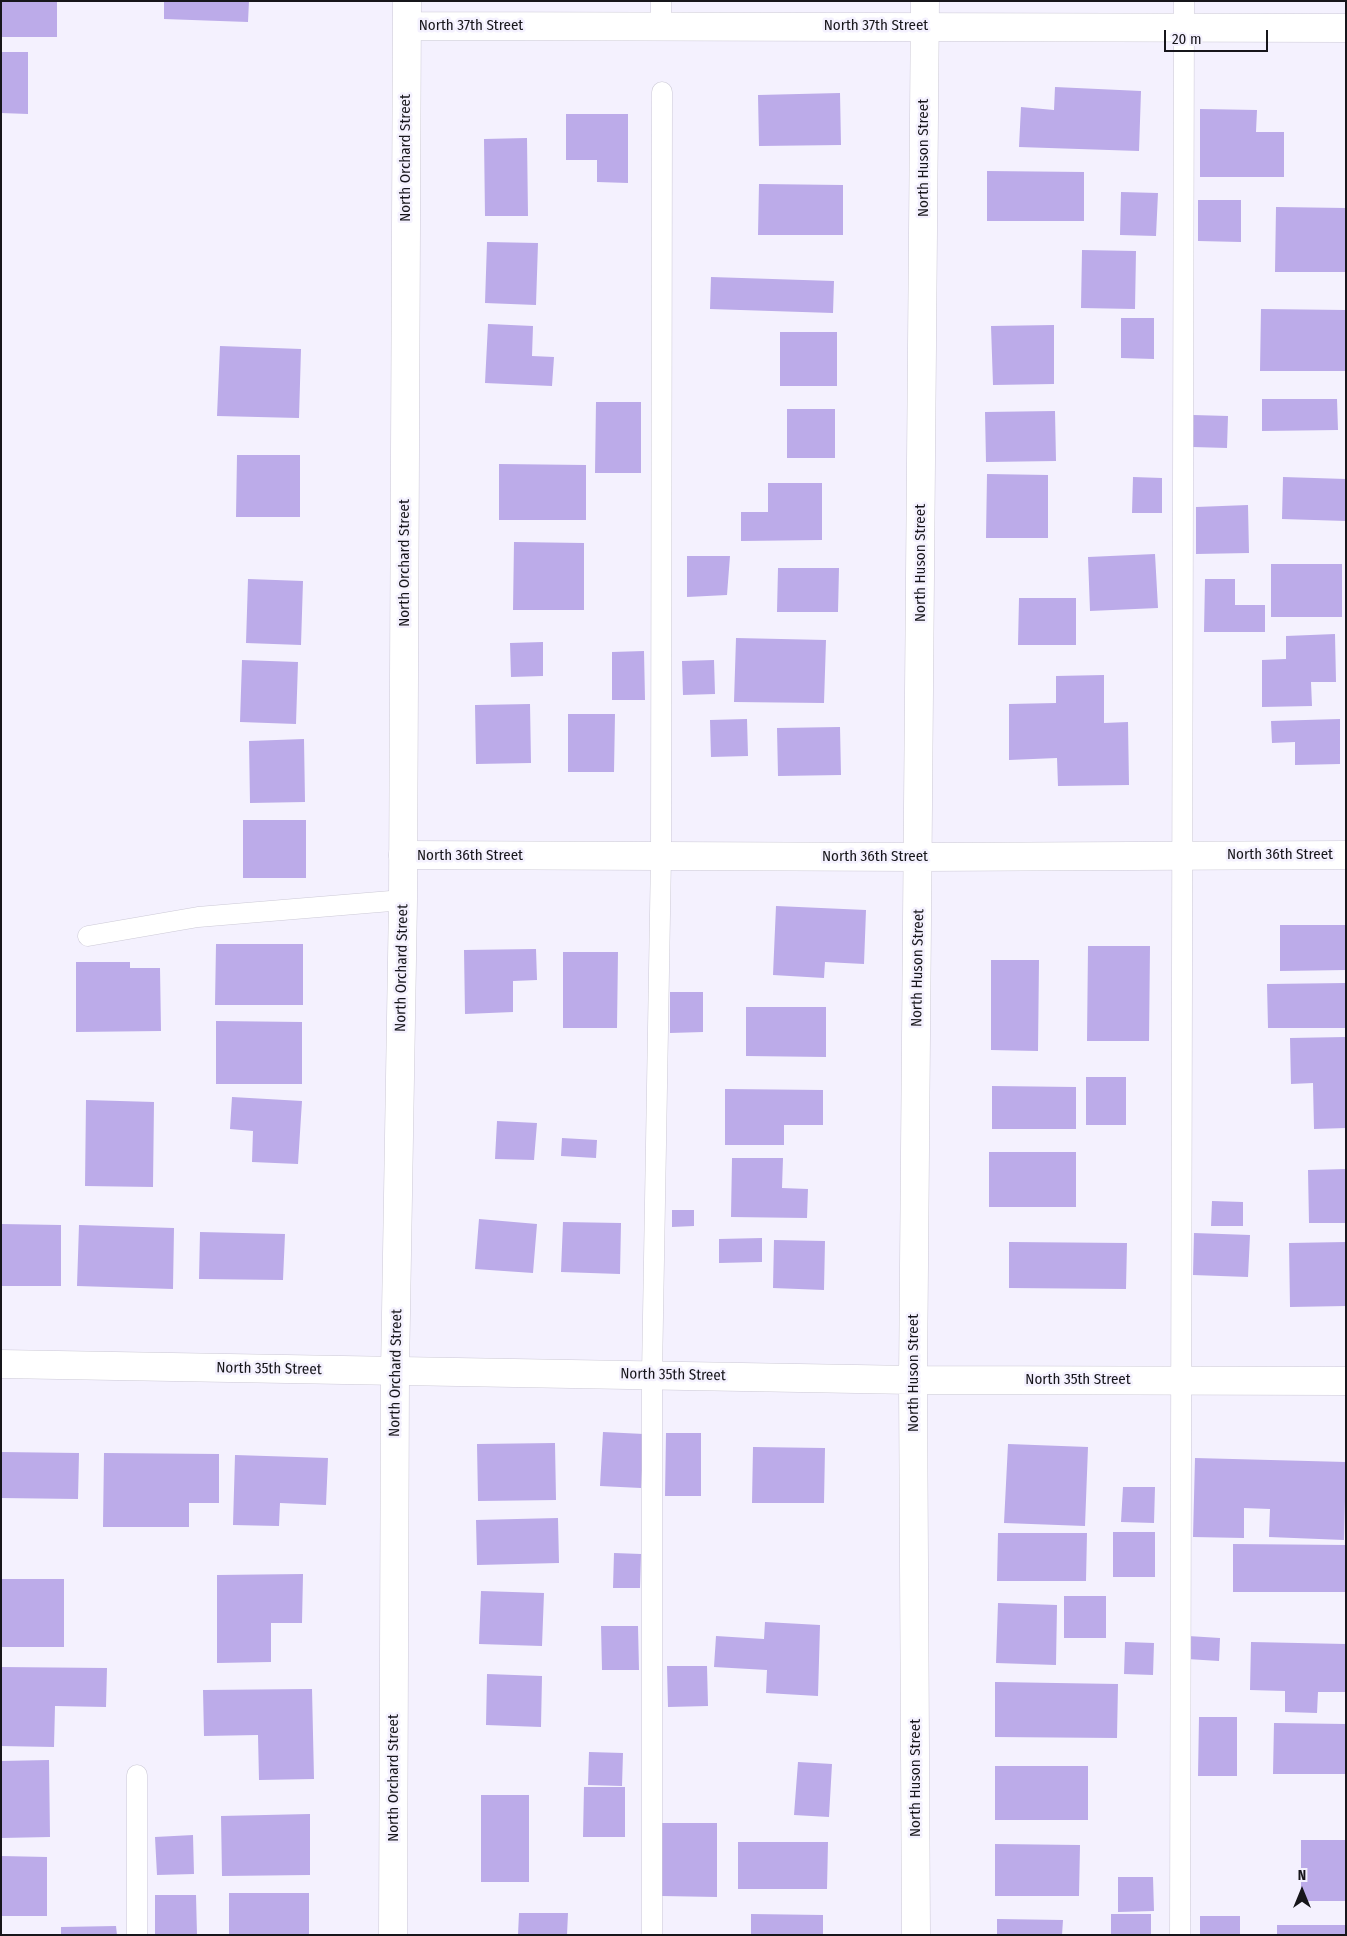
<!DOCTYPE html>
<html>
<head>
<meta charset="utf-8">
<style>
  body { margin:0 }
  #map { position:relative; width:1347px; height:1936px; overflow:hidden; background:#f4f1fe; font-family:"Fira Sans Condensed",sans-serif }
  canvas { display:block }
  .frame { position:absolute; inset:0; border:2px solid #17161b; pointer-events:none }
  .north { position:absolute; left:1277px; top:1866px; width:50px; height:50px; -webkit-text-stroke:4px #f4f1fe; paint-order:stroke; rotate:0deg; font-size:14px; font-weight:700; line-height:20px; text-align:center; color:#17161b }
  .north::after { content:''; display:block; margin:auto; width:18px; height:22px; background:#17161b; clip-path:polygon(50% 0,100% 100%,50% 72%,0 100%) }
  .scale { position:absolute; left:1164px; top:30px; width:104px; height:22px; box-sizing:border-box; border:2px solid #17161b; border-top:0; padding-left:6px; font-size:15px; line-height:18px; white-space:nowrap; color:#17161b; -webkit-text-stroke:4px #f4f1fe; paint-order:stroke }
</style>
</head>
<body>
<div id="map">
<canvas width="1347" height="1936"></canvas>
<div class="frame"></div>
<div class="north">N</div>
<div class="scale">20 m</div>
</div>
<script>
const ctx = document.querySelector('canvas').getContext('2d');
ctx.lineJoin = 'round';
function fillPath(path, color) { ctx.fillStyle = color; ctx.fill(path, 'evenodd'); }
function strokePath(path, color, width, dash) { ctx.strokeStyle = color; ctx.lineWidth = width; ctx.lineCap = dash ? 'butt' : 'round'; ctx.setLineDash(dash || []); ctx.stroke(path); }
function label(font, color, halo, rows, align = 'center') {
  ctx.font = font + ' "Fira Sans Condensed",sans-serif'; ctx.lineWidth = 5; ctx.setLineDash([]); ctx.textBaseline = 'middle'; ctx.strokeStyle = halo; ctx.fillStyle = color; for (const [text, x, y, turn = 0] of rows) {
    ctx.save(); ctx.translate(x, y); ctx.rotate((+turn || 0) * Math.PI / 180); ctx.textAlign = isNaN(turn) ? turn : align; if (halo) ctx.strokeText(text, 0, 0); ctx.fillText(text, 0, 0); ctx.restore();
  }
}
fillPath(new Path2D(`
  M 1,1 L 57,1 L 57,37 L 1,37 Z
  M 164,1 L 249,1 L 248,22 L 164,19 Z
  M 1,52 L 28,52 L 28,114 L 1,113 Z
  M 1055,87 L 1141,91 L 1139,151 L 1019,147 L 1021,107 L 1054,110 Z
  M 840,93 L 841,145 L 759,146 L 758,95 Z
  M 1200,109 L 1257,110 L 1256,132 L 1284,132 L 1284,177 L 1200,177 Z
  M 566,114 L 628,114 L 628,183 L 597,182 L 597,160 L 566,160 Z
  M 527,138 L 528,216 L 485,216 L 484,139 Z
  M 987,171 L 1084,172 L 1084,221 L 987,221 Z
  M 759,184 L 843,185 L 843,235 L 758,235 Z
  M 1121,192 L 1158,193 L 1156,236 L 1120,235 Z
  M 1198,200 L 1241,200 L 1241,242 L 1198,241 Z
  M 1276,207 L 1346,208 L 1346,272 L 1275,272 Z
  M 487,242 L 538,243 L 536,305 L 485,303 Z
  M 1082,250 L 1136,251 L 1135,309 L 1081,308 Z
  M 711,277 L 834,281 L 833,313 L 710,309 Z
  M 1261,309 L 1346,310 L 1346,371 L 1260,371 Z
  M 1121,318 L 1154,318 L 1154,359 L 1121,358 Z
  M 488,324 L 533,326 L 532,356 L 554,357 L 552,386 L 485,383 Z
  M 1054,325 L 1054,384 L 993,385 L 991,326 Z
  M 780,332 L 837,332 L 837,386 L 780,386 Z
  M 220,346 L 301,349 L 299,418 L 217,416 Z
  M 1262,399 L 1337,399 L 1338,430 L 1262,431 Z
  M 596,402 L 641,402 L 641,473 L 595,473 Z
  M 787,409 L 835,409 L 835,458 L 787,458 Z
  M 1055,411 L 1056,461 L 986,462 L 985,412 Z
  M 1193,415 L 1228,416 L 1227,448 L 1193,447 Z
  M 237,455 L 300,455 L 300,517 L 236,517 Z
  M 499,464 L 586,465 L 586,520 L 499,520 Z
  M 987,474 L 1048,475 L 1048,538 L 986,538 Z
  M 1133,477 L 1162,478 L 1162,513 L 1132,513 Z
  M 1283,477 L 1346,479 L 1346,521 L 1282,519 Z
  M 768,483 L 822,483 L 822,540 L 741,541 L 741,512 L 768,512 Z
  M 1248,505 L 1249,553 L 1196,554 L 1196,507 Z
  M 514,542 L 584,543 L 584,610 L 513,610 Z
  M 1155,554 L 1158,608 L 1090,611 L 1088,557 Z
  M 687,556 L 730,556 L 727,595 L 687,597 Z
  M 1271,564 L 1342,564 L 1342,617 L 1271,617 Z
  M 778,568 L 839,568 L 838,612 L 777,612 Z
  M 248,579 L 303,581 L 301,645 L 246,643 Z
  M 1205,579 L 1235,579 L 1235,605 L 1265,605 L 1265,632 L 1204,632 Z
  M 1019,598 L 1076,598 L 1076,645 L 1018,645 Z
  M 1335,634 L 1336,682 L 1311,682 L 1312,706 L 1262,707 L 1262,660 L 1286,659 L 1286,636 Z
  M 736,638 L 826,640 L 824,703 L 734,702 Z
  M 543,642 L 543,676 L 511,677 L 510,643 Z
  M 644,651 L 645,700 L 612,700 L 612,652 Z
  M 242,660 L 298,662 L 296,724 L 240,722 Z
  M 714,660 L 715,694 L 683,695 L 682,661 Z
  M 1104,675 L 1104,723 L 1128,722 L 1129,785 L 1058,786 L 1057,758 L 1009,760 L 1009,704 L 1056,703 L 1056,676 Z
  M 530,704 L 531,763 L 476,764 L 475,705 Z
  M 568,714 L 615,714 L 614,772 L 568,772 Z
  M 747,719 L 748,756 L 711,757 L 710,720 Z
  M 1340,719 L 1340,764 L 1295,765 L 1295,742 L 1272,743 L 1271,721 Z
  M 840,727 L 841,775 L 778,776 L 777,728 Z
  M 304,739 L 305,802 L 250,803 L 249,741 Z
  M 243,820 L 306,820 L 306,878 L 243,878 Z
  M 776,906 L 866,910 L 864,964 L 825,962 L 824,978 L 773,975 Z
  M 1280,925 L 1346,925 L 1346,970 L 1280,971 Z
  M 216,944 L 303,944 L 303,1005 L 215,1005 Z
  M 1088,946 L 1150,946 L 1149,1041 L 1087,1041 Z
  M 536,949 L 537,980 L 513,981 L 513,1012 L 465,1014 L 464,950 Z
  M 563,952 L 618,952 L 617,1028 L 563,1028 Z
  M 991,960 L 1039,960 L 1038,1051 L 991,1050 Z
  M 76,962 L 130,962 L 130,968 L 160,968 L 161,1031 L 76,1032 Z
  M 1346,983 L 1346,1028 L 1268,1028 L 1267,984 Z
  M 670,992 L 703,992 L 703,1032 L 670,1033 Z
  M 746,1007 L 826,1007 L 826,1057 L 746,1056 Z
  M 216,1021 L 302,1022 L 302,1084 L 216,1084 Z
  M 1346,1037 L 1346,1128 L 1314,1129 L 1313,1083 L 1291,1084 L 1290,1038 Z
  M 1086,1077 L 1126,1077 L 1126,1125 L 1086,1125 Z
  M 992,1086 L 1076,1087 L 1076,1129 L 992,1129 Z
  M 725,1089 L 823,1090 L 823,1125 L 784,1125 L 784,1145 L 725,1145 Z
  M 232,1097 L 302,1101 L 298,1164 L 252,1162 L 253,1131 L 230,1129 Z
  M 86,1100 L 154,1102 L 153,1187 L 85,1186 Z
  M 497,1121 L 537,1123 L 534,1160 L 495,1159 Z
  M 562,1138 L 597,1140 L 596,1158 L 561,1156 Z
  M 989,1152 L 1076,1152 L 1076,1207 L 989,1207 Z
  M 732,1158 L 783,1158 L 782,1188 L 808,1189 L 807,1218 L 731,1217 Z
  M 1346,1169 L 1346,1223 L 1309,1223 L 1308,1170 Z
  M 1212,1201 L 1243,1202 L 1243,1226 L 1211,1226 Z
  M 672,1210 L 694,1210 L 694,1226 L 672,1227 Z
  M 479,1219 L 537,1224 L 533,1273 L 475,1269 Z
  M 563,1222 L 621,1223 L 620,1274 L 561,1272 Z
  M 1,1224 L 61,1225 L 61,1286 L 1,1286 Z
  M 79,1225 L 174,1228 L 173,1289 L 77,1286 Z
  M 200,1232 L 285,1234 L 283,1280 L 199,1279 Z
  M 1194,1233 L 1250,1235 L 1248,1277 L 1193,1275 Z
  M 762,1238 L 762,1262 L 719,1263 L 719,1239 Z
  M 774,1240 L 825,1241 L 824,1290 L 773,1288 Z
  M 1009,1242 L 1127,1243 L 1126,1289 L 1009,1288 Z
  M 1346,1242 L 1346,1306 L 1290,1307 L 1289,1243 Z
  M 603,1432 L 644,1434 L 641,1488 L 600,1486 Z
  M 666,1433 L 701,1433 L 701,1496 L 665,1496 Z
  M 555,1443 L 556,1500 L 478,1501 L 477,1444 Z
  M 1008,1444 L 1088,1447 L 1085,1526 L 1004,1523 Z
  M 753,1447 L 825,1448 L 824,1503 L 752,1503 Z
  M 1,1452 L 79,1453 L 78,1499 L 1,1498 Z
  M 104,1453 L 219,1454 L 219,1503 L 189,1503 L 189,1527 L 103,1527 Z
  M 235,1455 L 328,1458 L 326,1505 L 280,1503 L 279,1526 L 233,1525 Z
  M 1195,1458 L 1346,1462 L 1344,1540 L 1269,1537 L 1270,1509 L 1244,1508 L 1244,1538 L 1193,1537 Z
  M 1123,1487 L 1155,1487 L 1154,1523 L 1121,1522 Z
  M 558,1518 L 559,1563 L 477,1565 L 476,1520 Z
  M 1113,1532 L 1155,1532 L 1155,1577 L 1113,1577 Z
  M 998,1533 L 1087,1533 L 1086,1581 L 997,1581 Z
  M 1233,1544 L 1346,1545 L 1346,1592 L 1233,1592 Z
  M 614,1553 L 641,1554 L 640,1588 L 613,1588 Z
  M 303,1574 L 302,1623 L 271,1623 L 271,1662 L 217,1663 L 217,1575 Z
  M 1,1579 L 64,1579 L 64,1647 L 1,1647 Z
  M 481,1591 L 544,1593 L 542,1646 L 479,1644 Z
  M 1064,1596 L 1106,1596 L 1106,1638 L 1064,1638 Z
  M 998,1603 L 1057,1605 L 1056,1665 L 996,1663 Z
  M 765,1622 L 820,1625 L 818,1696 L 766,1693 L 767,1670 L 714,1667 L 716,1636 L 764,1639 Z
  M 601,1626 L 638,1626 L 639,1670 L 602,1670 Z
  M 1188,1636 L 1220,1638 L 1219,1661 L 1187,1659 Z
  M 1125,1642 L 1154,1643 L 1153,1675 L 1124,1674 Z
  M 1251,1642 L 1346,1644 L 1346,1692 L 1318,1692 L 1317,1713 L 1285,1712 L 1285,1691 L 1250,1690 Z
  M 667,1666 L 707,1666 L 708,1706 L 668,1707 Z
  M 1,1667 L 107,1668 L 106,1707 L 55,1706 L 54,1747 L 1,1746 Z
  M 487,1674 L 542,1676 L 541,1727 L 486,1725 Z
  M 995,1682 L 1118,1684 L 1117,1738 L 995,1737 Z
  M 312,1689 L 314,1779 L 259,1780 L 258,1735 L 204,1736 L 203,1690 Z
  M 1199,1717 L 1237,1717 L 1237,1776 L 1198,1776 Z
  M 1274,1723 L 1346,1724 L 1346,1774 L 1273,1774 Z
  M 589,1752 L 623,1753 L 622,1786 L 588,1785 Z
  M 49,1760 L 50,1837 L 1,1838 L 1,1761 Z
  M 798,1762 L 832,1764 L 829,1817 L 794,1815 Z
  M 995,1766 L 1088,1766 L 1088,1820 L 995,1820 Z
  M 584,1787 L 625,1787 L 625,1837 L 583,1837 Z
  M 481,1795 L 529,1795 L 529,1882 L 481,1882 Z
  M 310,1814 L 310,1875 L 222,1876 L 221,1816 Z
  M 662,1823 L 717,1823 L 717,1897 L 662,1896 Z
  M 193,1835 L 194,1874 L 157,1875 L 155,1837 Z
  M 1301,1840 L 1346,1840 L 1346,1901 L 1301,1901 Z
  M 738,1842 L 828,1842 L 827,1889 L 738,1889 Z
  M 995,1844 L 1080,1845 L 1079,1896 L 995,1896 Z
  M 1,1856 L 47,1857 L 47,1916 L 1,1916 Z
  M 1118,1877 L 1153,1877 L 1154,1911 L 1118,1912 Z
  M 229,1893 L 309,1893 L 309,1935 L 229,1935 Z
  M 155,1895 L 196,1895 L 197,1935 L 155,1935 Z
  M 519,1913 L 568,1913 L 567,1935 L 518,1935 Z
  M 751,1914 L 823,1915 L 823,1935 L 751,1935 Z
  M 1111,1914 L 1151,1914 L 1151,1935 L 1111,1935 Z
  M 1200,1916 L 1240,1916 L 1240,1935 L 1200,1935 Z
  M 997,1919 L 1063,1920 L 1062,1935 L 997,1935 Z
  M 1277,1925 L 1346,1925 L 1346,1935 L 1277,1935 Z
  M 116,1926 L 117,1935 L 61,1935 L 61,1927 Z`), '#bcabe9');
const service = new Path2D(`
  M 661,26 L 661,1
  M 88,936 L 198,917 L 403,900
  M 137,1775 L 137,1935
  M 652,1935 L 652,1374 L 661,856 L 662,92
  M 1180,1935 L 1184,1`);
const minor = new Path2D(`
  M 403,855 L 919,857 L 1346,855
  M 1,1364 L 913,1380 L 1346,1381
  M 916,1935 L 913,1380 L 925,1`);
const tertiary = new Path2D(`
  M 407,26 L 1346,28
  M 393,1935 L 395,1372 L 403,900 L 407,1`);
strokePath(service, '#ccc9d6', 21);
strokePath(minor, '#ccc9d6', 29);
strokePath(tertiary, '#ccc9d6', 29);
strokePath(service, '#fff', 20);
strokePath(minor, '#fff', 28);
strokePath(tertiary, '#fff', 28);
label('15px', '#17161b', '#f4f1fe', [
  ["North 37th Street",471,26],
  ["North 37th Street",876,26],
  ["North Orchard Street",406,158,-90],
  ["North Huson Street",924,158,-90],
  ["North Orchard Street",405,563,-90],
  ["North Huson Street",921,563,-90],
  ["North 36th Street",1280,855],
  ["North 36th Street",470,856],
  ["North 36th Street",875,857],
  ["North Orchard Street",402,968,-89],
  ["North Huson Street",918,968,-89],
  ["North 35th Street",269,1369,1],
  ["North Orchard Street",396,1373,-89],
  ["North Huson Street",914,1373,-90],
  ["North 35th Street",673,1375,1],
  ["North 35th Street",1078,1380],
  ["North Orchard Street",394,1778,-90],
  ["North Huson Street",916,1778,-90]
]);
</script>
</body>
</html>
